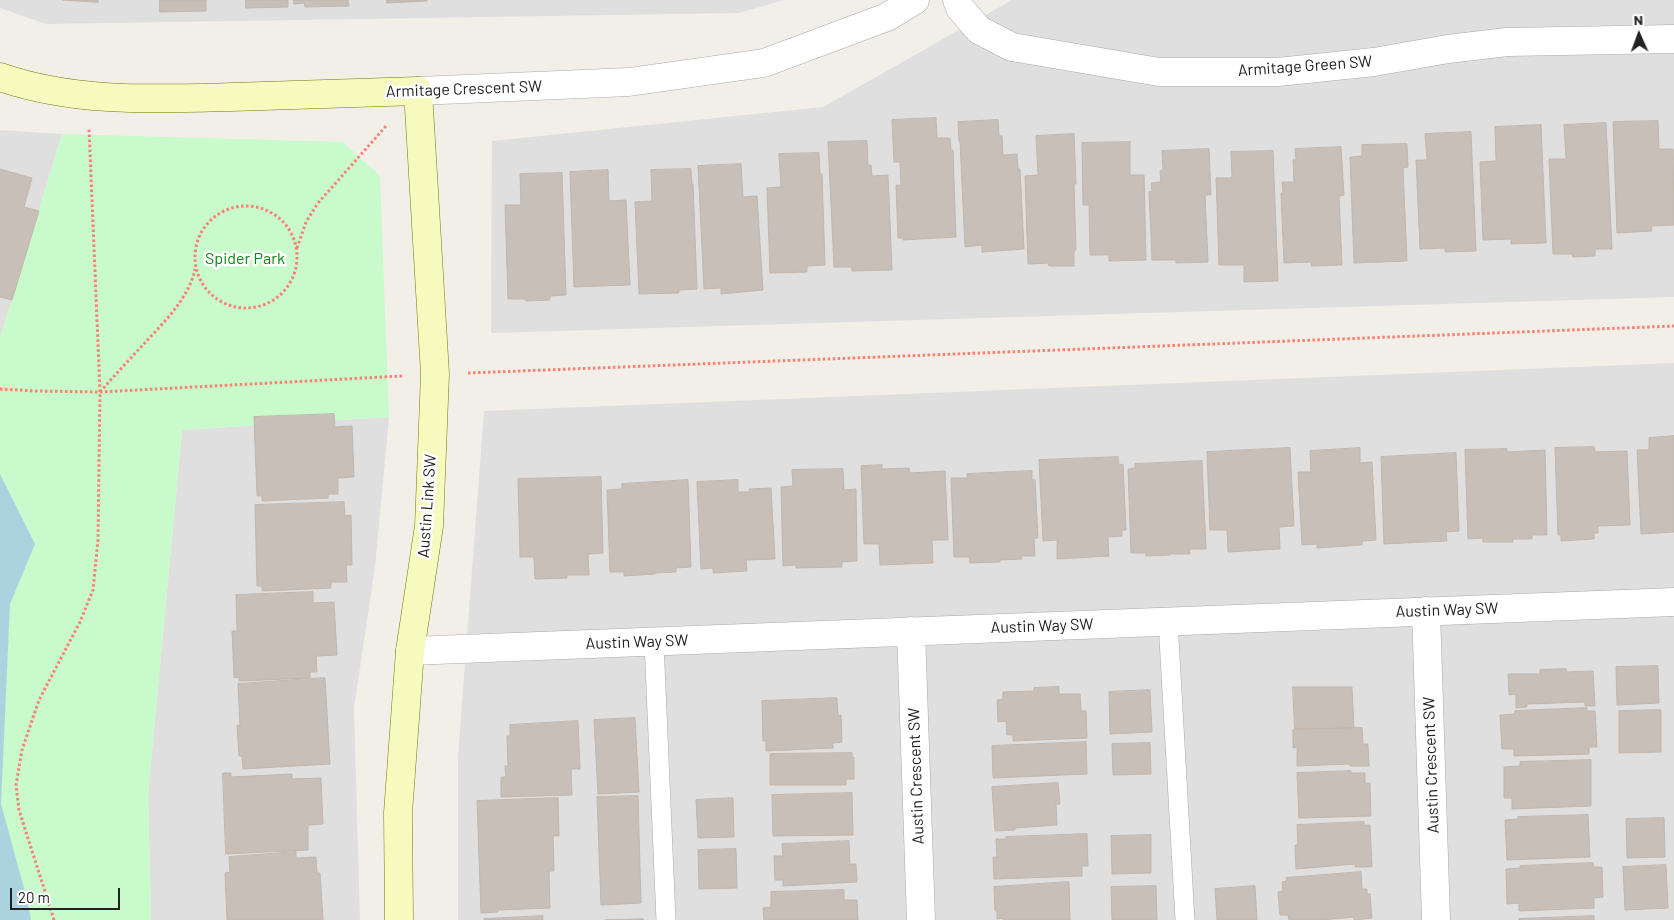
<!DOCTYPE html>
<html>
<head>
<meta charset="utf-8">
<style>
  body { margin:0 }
  #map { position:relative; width:1674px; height:920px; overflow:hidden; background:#f2efe9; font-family:Barlow,sans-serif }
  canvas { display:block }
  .north { position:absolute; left:1614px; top:10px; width:50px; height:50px; -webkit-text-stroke:4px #fff; paint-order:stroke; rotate:358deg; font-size:14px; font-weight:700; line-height:20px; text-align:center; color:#222 }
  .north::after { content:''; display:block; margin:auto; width:18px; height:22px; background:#222; clip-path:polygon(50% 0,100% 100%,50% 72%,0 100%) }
  .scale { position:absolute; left:10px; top:888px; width:110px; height:22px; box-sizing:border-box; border:2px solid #222; border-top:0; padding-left:6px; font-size:15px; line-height:18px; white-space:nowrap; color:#222; -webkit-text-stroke:4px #fff; paint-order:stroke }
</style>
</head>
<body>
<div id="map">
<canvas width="1674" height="920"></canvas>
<div class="north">N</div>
<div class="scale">20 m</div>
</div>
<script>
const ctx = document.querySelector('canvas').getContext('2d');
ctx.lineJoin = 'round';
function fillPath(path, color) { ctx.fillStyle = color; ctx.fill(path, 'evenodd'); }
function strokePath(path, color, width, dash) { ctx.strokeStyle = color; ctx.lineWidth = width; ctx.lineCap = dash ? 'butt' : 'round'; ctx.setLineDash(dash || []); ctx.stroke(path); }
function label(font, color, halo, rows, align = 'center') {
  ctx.font = font + ' Barlow,sans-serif'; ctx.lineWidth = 5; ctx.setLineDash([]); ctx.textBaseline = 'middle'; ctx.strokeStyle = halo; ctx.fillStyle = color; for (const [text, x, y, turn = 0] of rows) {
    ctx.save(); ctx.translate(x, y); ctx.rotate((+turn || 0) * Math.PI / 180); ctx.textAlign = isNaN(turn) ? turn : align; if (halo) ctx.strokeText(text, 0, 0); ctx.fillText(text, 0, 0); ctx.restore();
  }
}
fillPath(new Path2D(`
  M 0,0 L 784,0 L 739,13 L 46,24 L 0,8 Z
  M 1012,0 L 1674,0 L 1674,297 L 491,333 L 492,141 L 823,107 Z
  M 0,130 L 62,134 L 0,338 Z
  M 1674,363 L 1674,920 L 458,920 L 458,756 L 484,411 Z
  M 389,417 L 375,567 L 354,708 L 360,920 L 151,920 L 148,794 L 182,430 Z`), '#e0dfdf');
fillPath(new Path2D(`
  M 62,134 L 343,142 L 380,176 L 389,417 L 182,430 L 148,794 L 151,920 L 0,920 L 0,338 Z`), '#c8facc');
fillPath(new Path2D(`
  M 0,474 L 35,544 L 10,604 L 1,804 L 27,899 L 31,920 L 0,920 Z`), '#aad3df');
const building = new Path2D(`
  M 63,0 L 98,0 L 98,2 Z
  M 160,0 L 206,0 L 206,11 L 160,12 Z
  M 246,0 L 288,0 L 288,7 L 246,8 Z
  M 294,0 L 348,0 L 349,6 L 305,7 L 304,3 L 294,4 Z
  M 387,0 L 427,0 L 427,1 L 387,3 Z
  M 936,118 L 937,138 L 950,138 L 951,150 L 953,150 L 956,237 L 903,240 L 903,238 L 898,238 L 896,185 L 901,185 L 900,162 L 894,162 L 892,120 Z
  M 998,120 L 999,136 L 1002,136 L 1003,155 L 1017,154 L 1018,169 L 1020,169 L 1024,249 L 982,252 L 982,245 L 965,247 L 960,141 L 959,141 L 958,122 Z
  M 1658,121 L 1659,149 L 1673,149 L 1674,225 L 1651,226 L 1652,231 L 1617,233 L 1613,122 Z
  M 1606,123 L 1612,249 L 1595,249 L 1595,256 L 1573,257 L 1572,254 L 1553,254 L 1549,159 L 1566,159 L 1564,125 Z
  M 1541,125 L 1546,243 L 1511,244 L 1511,239 L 1483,240 L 1480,162 L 1496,161 L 1495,127 Z
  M 1471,132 L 1476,251 L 1445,252 L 1445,248 L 1420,249 L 1416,160 L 1427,160 L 1425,134 Z
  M 1074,134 L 1076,184 L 1074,184 L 1076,250 L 1074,250 L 1074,266 L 1049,266 L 1048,263 L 1028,264 L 1025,176 L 1038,175 L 1036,136 Z
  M 867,141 L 868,165 L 871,165 L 872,176 L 888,175 L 892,270 L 852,271 L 852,267 L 834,267 L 828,142 Z
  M 1130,142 L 1130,175 L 1144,175 L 1146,260 L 1109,261 L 1109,255 L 1090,255 L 1089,205 L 1083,205 L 1082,143 Z
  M 1407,144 L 1408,167 L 1403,168 L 1407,261 L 1354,263 L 1350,157 L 1362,156 L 1362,145 Z
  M 1341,147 L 1344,195 L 1339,196 L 1342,265 L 1311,266 L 1311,262 L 1284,263 L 1281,193 L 1283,193 L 1282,182 L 1294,182 L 1293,160 L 1296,160 L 1295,149 Z
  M 1209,149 L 1211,195 L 1205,195 L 1208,262 L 1176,263 L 1176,260 L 1152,260 L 1149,192 L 1152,191 L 1151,183 L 1161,182 L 1160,171 L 1163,170 L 1162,151 Z
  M 1273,151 L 1278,281 L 1244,282 L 1244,265 L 1219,265 L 1216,178 L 1232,178 L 1231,152 Z
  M 819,153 L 820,174 L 822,174 L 825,265 L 807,266 L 807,272 L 770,273 L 767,188 L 781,187 L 779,154 Z
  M 741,164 L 743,197 L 757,196 L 763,290 L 721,294 L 721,288 L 704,289 L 698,166 Z
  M 0,169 L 32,178 L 24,207 L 39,211 L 12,300 L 0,297 Z
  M 691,169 L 692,184 L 693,184 L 697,289 L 679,290 L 679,293 L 639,294 L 635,202 L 652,201 L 651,170 Z
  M 608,170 L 609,201 L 626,200 L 630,285 L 574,287 L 570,172 Z
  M 562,173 L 566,295 L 550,296 L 550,300 L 526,301 L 525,299 L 508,299 L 505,205 L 521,205 L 520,174 Z
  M 334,414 L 335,427 L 352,426 L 354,477 L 338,478 L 338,494 L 328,494 L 328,498 L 262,501 L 262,496 L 257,496 L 254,417 Z
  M 1674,436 L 1674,532 L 1641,534 L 1637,450 L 1649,450 L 1649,438 Z
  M 1594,447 L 1595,452 L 1627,451 L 1630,525 L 1598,526 L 1598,533 L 1594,533 L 1594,539 L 1561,541 L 1561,535 L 1558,535 L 1555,448 Z
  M 1290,448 L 1294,526 L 1279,527 L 1280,549 L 1228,552 L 1227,530 L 1210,530 L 1207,452 Z
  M 1360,448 L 1360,463 L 1372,462 L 1376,540 L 1362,541 L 1362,545 L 1317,548 L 1317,544 L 1302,545 L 1298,472 L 1311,472 L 1310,451 Z
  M 1507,449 L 1507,452 L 1545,450 L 1547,535 L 1532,535 L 1532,539 L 1513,539 L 1513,542 L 1483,542 L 1483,538 L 1468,539 L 1465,450 Z
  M 1456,453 L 1459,531 L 1446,532 L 1447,541 L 1384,544 L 1381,457 Z
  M 1118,457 L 1119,465 L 1123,464 L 1126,530 L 1122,530 L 1122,536 L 1108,537 L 1109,556 L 1057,559 L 1057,540 L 1043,541 L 1039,460 Z
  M 1202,461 L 1206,549 L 1189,549 L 1190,554 L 1170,554 L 1170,555 L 1146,556 L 1146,553 L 1131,553 L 1128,469 L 1135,468 L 1135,464 Z
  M 882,465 L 882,469 L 909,468 L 910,473 L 945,471 L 948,540 L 932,540 L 933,563 L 880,565 L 879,544 L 864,544 L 861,466 Z
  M 843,469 L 844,490 L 856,489 L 857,561 L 842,562 L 842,567 L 796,568 L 796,565 L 783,566 L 781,487 L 793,486 L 792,470 Z
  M 1032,471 L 1032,480 L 1035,480 L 1038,538 L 1034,538 L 1035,556 L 1021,556 L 1022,559 L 1000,560 L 1000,562 L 970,563 L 969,557 L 954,557 L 951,478 L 967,478 L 967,474 Z
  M 601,477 L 603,553 L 588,554 L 589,575 L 567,575 L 567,578 L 535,579 L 534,557 L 520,557 L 518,479 Z
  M 688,480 L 691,567 L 676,568 L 676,572 L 655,573 L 655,574 L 624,576 L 624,572 L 610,572 L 607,490 L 622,489 L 622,484 Z
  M 738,480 L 738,492 L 750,492 L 749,489 L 771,488 L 775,559 L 746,560 L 747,571 L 713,573 L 713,568 L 701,569 L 697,482 Z
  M 344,502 L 345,516 L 351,515 L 352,565 L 346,565 L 347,582 L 331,582 L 331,588 L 262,591 L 262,586 L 257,586 L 255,505 Z
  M 313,592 L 313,603 L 334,602 L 337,655 L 316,656 L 317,672 L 310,672 L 310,678 L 239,681 L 239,677 L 234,678 L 232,631 L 237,631 L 236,595 Z
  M 1658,666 L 1659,703 L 1617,705 L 1616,667 Z
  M 1566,669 L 1566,672 L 1593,671 L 1595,706 L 1585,706 L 1585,702 L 1527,704 L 1527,707 L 1516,708 L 1516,694 L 1509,695 L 1508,674 L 1540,674 L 1540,670 Z
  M 325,678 L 330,764 L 243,769 L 242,756 L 239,756 L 237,725 L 240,725 L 238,684 Z
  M 1059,687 L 1059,694 L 1080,694 L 1081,711 L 1086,711 L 1087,738 L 1013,741 L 1013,735 L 1007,735 L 1006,721 L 998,722 L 997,700 L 1003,699 L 1003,692 L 1034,691 L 1034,688 Z
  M 1293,687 L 1352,687 L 1354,728 L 1295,729 Z
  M 1150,690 L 1152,732 L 1110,734 L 1109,692 Z
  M 837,698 L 838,716 L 841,715 L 842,742 L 833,743 L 833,748 L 766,751 L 766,741 L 763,741 L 762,701 Z
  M 1587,708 L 1587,711 L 1595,711 L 1597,747 L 1589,747 L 1589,754 L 1514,756 L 1514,749 L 1502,749 L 1500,715 L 1515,714 L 1515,711 Z
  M 1661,710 L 1661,752 L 1619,753 L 1619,711 Z
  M 635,718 L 639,792 L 598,794 L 594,720 Z
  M 578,721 L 580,769 L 571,769 L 572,795 L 501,797 L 501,777 L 506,777 L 505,766 L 508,766 L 507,736 L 510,736 L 510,725 Z
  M 1362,728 L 1363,744 L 1368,744 L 1369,766 L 1350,766 L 1350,764 L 1297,766 L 1297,747 L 1293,748 L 1293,730 Z
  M 1086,742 L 1087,774 L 993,778 L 992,746 Z
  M 1150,743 L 1151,774 L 1113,775 L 1112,744 Z
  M 852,753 L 852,757 L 854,757 L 854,779 L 846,779 L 846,785 L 770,785 L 770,754 Z
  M 1591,760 L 1591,806 L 1512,809 L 1512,798 L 1504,798 L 1504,767 L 1520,766 L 1520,762 Z
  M 1351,771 L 1351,773 L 1365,773 L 1365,783 L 1370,783 L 1371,816 L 1299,818 L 1297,773 Z
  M 223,773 L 231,773 L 231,777 L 292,774 L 292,779 L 321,778 L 323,824 L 308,825 L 308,850 L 226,854 Z
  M 1058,783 L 1060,804 L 1056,804 L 1057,825 L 1015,828 L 1015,830 L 995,831 L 992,787 Z
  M 852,793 L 853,835 L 773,836 L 772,795 Z
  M 638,796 L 641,903 L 601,905 L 597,797 Z
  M 558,798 L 559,836 L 553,836 L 554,871 L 549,871 L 550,908 L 498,910 L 498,912 L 481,913 L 477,801 Z
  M 733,798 L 734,837 L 698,838 L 696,800 Z
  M 1588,815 L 1590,857 L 1507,860 L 1505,820 L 1518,819 L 1518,817 Z
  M 1664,818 L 1665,857 L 1627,858 L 1626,819 Z
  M 1364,822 L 1364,825 L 1370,825 L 1372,867 L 1355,867 L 1355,864 L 1296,869 L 1295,845 L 1298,845 L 1297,825 Z
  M 1087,834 L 1088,866 L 1082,866 L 1082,876 L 994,879 L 993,857 L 997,857 L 996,839 L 1006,839 L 1006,837 Z
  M 1151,835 L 1151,873 L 1112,874 L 1111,836 Z
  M 849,841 L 850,864 L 856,864 L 857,882 L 783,886 L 783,880 L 775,880 L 774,856 L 783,856 L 782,844 Z
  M 736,849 L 737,888 L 699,889 L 698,850 Z
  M 296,852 L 296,858 L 316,857 L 317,873 L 320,873 L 323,920 L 227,920 L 225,873 L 230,872 L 229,857 Z
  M 1593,863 L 1594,867 L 1602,867 L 1603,897 L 1594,898 L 1594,908 L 1519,911 L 1519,903 L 1507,904 L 1506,869 L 1520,868 L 1520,866 Z
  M 1666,865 L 1668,908 L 1625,910 L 1623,867 Z
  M 1361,872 L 1362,889 L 1367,889 L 1367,894 L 1370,894 L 1372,918 L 1354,920 L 1354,917 L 1323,920 L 1289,920 L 1288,915 L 1280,915 L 1278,892 L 1283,891 L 1282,882 L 1287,881 L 1286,878 Z
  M 1069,882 L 1070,920 L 1003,920 L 1003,918 L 997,919 L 997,911 L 995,911 L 994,887 Z
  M 1156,886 L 1157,920 L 1112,920 L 1111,887 Z
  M 1255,886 L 1257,920 L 1217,920 L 1215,889 Z
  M 844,890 L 844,900 L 857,900 L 858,920 L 764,920 L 763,908 L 771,907 L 771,892 Z
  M 543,916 L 543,920 L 485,920 L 484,919 Z
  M 1594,916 L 1594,920 L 1519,920 L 1519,919 Z
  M 643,919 L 644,920 L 605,920 Z`);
fillPath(building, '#c7bfb8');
strokePath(building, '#c4b6ab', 1);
const lane = new Path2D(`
  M 1168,621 L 1185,920
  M 654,642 L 666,920`);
const street = new Path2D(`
  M 957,0 L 960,8 L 979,30 L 1012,47 L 1159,72 L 1278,72 L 1374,62 L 1448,49 L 1507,42 L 1674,39
  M 418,91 L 629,82 L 764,63 L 887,17 L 915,0
  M 1426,611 L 1436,920
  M 911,631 L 921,920
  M 410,651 L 1674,602`);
const secondary = new Path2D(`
  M 0,77 C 74,103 155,99 232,97 C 294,95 356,93 418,91 L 435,374 L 429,526 L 410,651 L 398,813 L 399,920`);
strokePath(lane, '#a9a9a9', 20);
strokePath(street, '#a9a9a9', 29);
strokePath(secondary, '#707d05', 29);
strokePath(new Path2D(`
  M195 257a51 51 0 1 1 102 0a51 51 0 1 1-102 0Z
  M 297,248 L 306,222 L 318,203 L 387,125
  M 468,373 L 1674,326
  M 0,389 L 36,391 L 100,392 L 402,376
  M 100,392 C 114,376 128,361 142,346 C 162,324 189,299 195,269
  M 54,920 L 19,810 L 16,785 L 22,750 L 39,700 L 80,622 L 93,590 L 98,540 L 100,392 L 89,128`), '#fa8072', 3, [2.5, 2.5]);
strokePath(lane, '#fff', 19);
strokePath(street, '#fff', 28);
strokePath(secondary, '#f7fabf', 28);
label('16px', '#222', '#fff', [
  ["Armitage Green SW",1305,66,-4],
  ["Armitage Crescent SW",464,89,-2],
  ["Austin Link SW",427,506,-86],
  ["Austin Way SW",1447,610,-2],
  ["Austin Way SW",1042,626,-2],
  ["Austin Way SW",637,642,-2],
  ["Austin Crescent SW",1431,765,-92],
  ["Austin Crescent SW",916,776,-92]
]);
label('16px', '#0c8416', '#fff', [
  ["Spider Park",245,259]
]);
</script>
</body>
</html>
